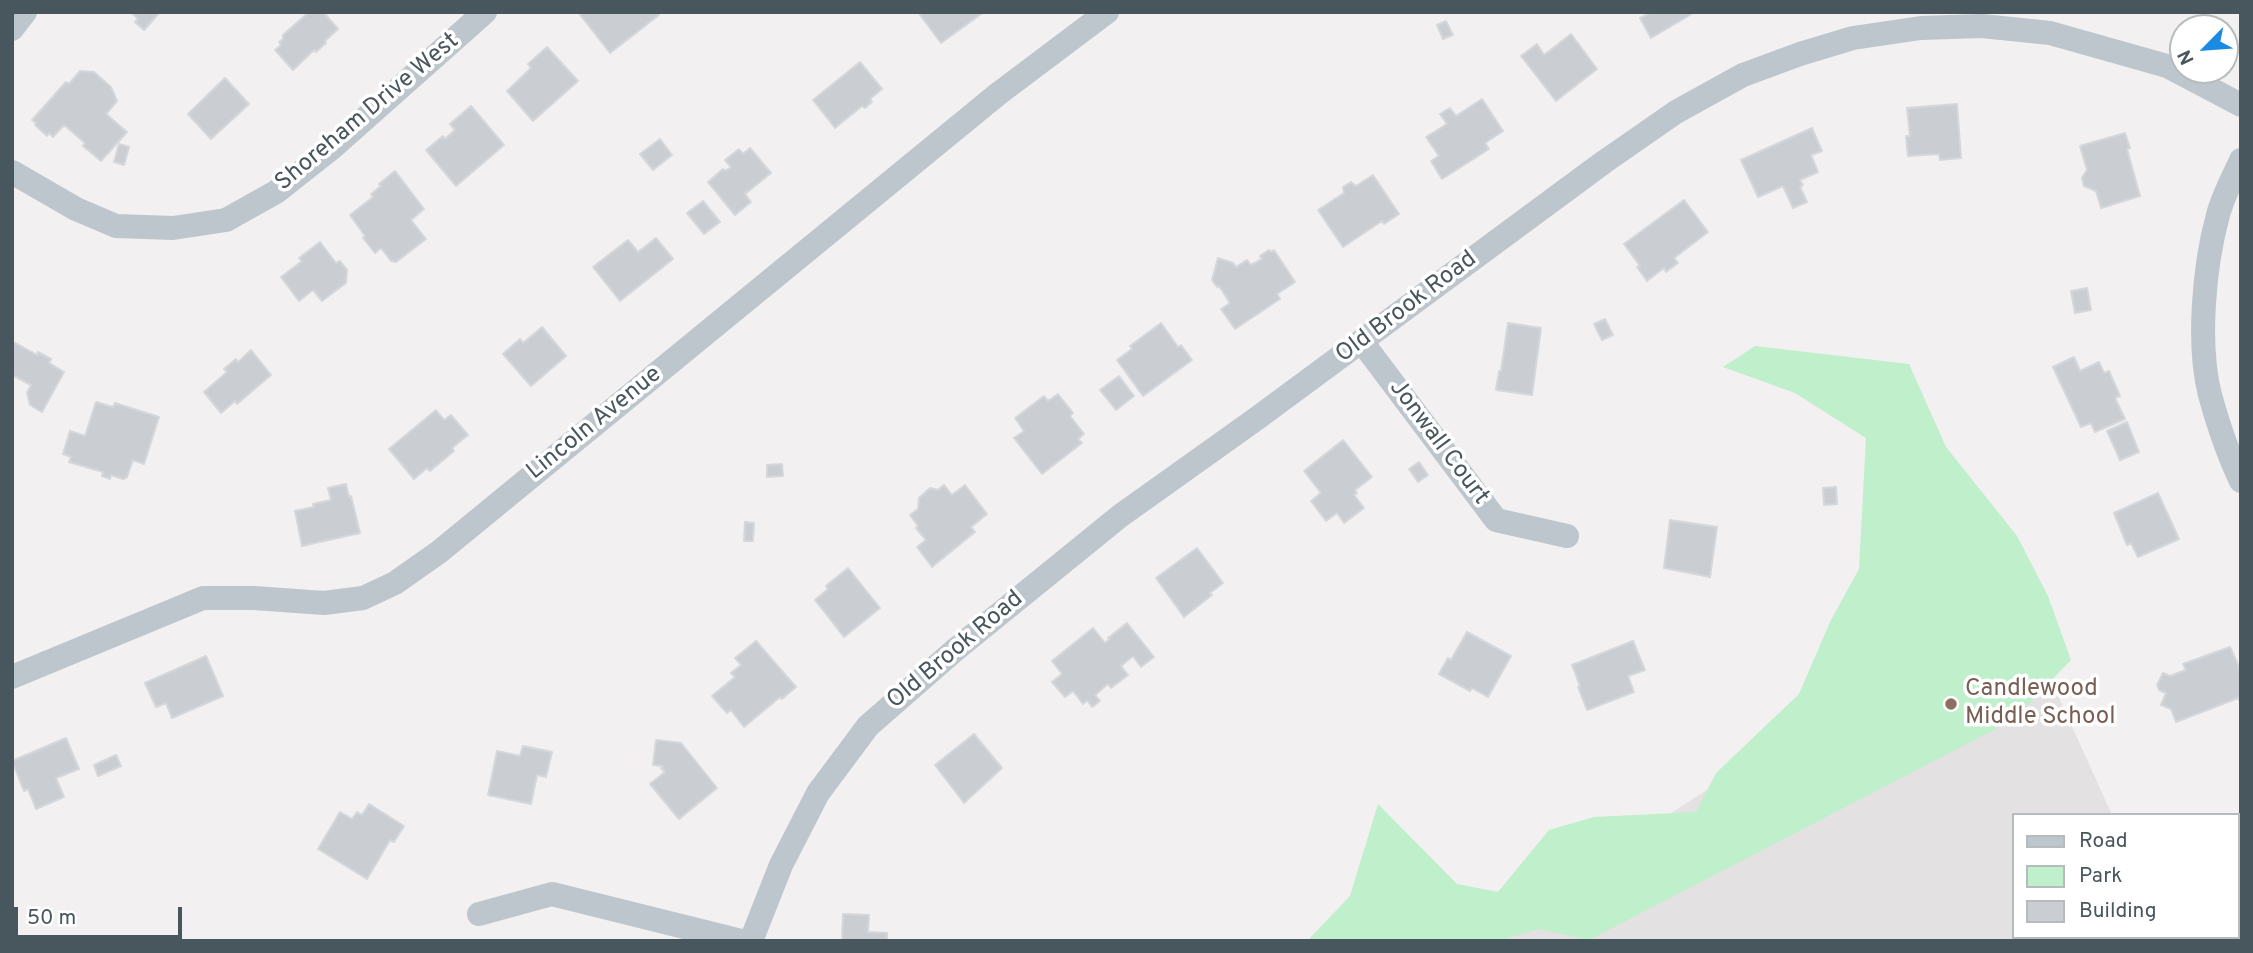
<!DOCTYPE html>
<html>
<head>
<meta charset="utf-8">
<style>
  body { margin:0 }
  #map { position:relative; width:2253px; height:953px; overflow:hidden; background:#f2f0f0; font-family:Overpass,sans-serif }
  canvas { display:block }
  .frame { position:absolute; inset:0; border:14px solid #48565d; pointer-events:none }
  .legend { position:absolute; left:2012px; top:813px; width:228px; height:126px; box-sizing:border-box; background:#fff; border:2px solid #b6bbbe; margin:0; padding:9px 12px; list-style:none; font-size:21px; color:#48565d }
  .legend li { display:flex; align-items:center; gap:14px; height:35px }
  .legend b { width:35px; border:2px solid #b6bbbe }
  .north { position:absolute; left:2169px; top:14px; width:70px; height:70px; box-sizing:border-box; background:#fff; border:2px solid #b6bbbe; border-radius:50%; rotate:245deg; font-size:19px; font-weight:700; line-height:28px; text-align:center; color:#48565d }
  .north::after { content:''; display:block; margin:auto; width:24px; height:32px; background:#1a8be1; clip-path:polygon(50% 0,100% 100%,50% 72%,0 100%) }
  .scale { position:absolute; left:14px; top:907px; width:168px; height:32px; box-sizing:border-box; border:4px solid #48565d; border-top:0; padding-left:9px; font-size:21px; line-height:24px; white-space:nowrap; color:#48565d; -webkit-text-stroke:5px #fff; paint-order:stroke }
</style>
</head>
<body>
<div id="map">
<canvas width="2253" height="953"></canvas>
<div class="frame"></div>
<ul class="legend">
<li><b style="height:9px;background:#bcc6cc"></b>Road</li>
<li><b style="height:19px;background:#bfefcb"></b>Park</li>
<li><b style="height:19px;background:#caced2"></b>Building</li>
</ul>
<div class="north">N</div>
<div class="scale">50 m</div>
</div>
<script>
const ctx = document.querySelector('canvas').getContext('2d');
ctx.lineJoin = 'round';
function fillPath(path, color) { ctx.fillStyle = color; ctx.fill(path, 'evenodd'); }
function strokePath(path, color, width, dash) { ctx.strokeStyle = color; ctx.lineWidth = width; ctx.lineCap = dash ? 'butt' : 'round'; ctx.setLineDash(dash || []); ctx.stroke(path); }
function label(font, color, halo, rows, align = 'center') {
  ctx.font = font + ' Overpass,sans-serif'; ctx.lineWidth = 7; ctx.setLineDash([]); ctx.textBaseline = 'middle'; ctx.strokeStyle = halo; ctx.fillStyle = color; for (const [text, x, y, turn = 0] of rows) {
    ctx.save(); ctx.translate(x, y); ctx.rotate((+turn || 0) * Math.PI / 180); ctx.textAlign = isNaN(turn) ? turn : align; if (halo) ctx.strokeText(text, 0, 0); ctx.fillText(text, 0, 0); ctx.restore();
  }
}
fillPath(new Path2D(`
  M 2012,594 L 2112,815 L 2013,815 L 2013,937 L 2168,937 L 2169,941 L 1472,941 Z`), '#e3e1e2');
fillPath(new Path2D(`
  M 1755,346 L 1909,364 L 1946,447 L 2017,536 L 2048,596 L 2071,660 L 2013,720 L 1589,940 L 1539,929 L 1498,941 L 1307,941 L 1350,896 L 1378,804 L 1457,884 L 1498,892 L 1549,830 L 1594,817 L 1696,812 L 1716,773 L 1799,694 L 1830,622 L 1859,569 L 1866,438 L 1795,393 L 1723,367 Z`), '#bfefcb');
const building = new Path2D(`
  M 131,12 L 160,12 L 144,30 L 135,22 L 138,19 Z
  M 309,12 L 323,12 L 338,29 L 325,41 L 326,43 L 316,52 L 314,50 L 293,70 L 275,50 L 281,45 L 279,42 L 283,39 L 283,35 Z
  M 578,12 L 657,12 L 659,15 L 610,53 Z
  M 918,12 L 984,12 L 941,43 Z
  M 1647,12 L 1695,12 L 1651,38 L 1640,18 L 1648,14 Z
  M 1446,21 L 1453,35 L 1443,39 L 1437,25 Z
  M 1571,34 L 1597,69 L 1556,101 L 1521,56 L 1537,44 L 1544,55 Z
  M 547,47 L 578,81 L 533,121 L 507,91 L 531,68 L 528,64 Z
  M 860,62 L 882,89 L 870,99 L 872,102 L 865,108 L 862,106 L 835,128 L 813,100 Z
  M 80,71 L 94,72 L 111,87 L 117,101 L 106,114 L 127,132 L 101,161 L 83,146 L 85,143 L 64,125 L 53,137 L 49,133 L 47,136 L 35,125 L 36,123 L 32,120 L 66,82 L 69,84 Z
  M 225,78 L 249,104 L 211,139 L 188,114 Z
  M 1482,99 L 1503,131 L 1485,143 L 1489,149 L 1442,179 L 1431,161 L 1439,156 L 1426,137 L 1447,124 L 1440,114 L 1450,108 L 1456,116 Z
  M 1957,104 L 1961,158 L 1940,160 L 1939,154 L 1908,156 L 1906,136 L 1910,136 L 1907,108 Z
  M 471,106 L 504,145 L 456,186 L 426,150 L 443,136 L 445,139 L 455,130 L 450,124 Z
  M 1812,128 L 1822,151 L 1811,155 L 1818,172 L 1800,180 L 1803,185 L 1800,187 L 1807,202 L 1793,208 L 1783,186 L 1758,197 L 1741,160 Z
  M 2125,133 L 2130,148 L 2127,149 L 2140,196 L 2101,208 L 2096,191 L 2084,186 L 2082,178 L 2087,170 L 2080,146 Z
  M 660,139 L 672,155 L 653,170 L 640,154 Z
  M 119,144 L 129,147 L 124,165 L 114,162 Z
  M 750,148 L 771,173 L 745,194 L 751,202 L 735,215 L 708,182 L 723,169 L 725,171 L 731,167 L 725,160 L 739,149 L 743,154 Z
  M 395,171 L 424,209 L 411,220 L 426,239 L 396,262 L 391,261 L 381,248 L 375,253 L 363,238 L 365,236 L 350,215 L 373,197 L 371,194 L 381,186 L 379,184 Z
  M 1373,175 L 1399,214 L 1384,224 L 1382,221 L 1343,247 L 1318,210 L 1344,193 L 1343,187 L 1351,182 L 1356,186 Z
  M 1684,200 L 1708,232 L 1674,258 L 1678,263 L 1666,272 L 1664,268 L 1647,281 L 1637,267 L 1640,266 L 1624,244 Z
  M 703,201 L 720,222 L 704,234 L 687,213 Z
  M 656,238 L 673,259 L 620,301 L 593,267 L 628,240 L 638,252 Z
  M 320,242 L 336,263 L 340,261 L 347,270 L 346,283 L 322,301 L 313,290 L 299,301 L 281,277 L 302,261 L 299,258 Z
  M 1269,250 L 1271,252 L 1274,250 L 1295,282 L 1277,294 L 1280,299 L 1235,329 L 1221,309 L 1230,303 L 1219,286 L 1217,287 L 1212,280 L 1218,258 L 1233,263 L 1236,267 L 1247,260 L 1251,265 L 1262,259 L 1260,256 Z
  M 2087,288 L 2091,310 L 2075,313 L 2071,291 Z
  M 1605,319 L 1613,335 L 1602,340 L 1594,324 Z
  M 1161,323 L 1178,347 L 1181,345 L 1192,360 L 1143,396 L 1117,360 L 1132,349 L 1130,346 Z
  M 1508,323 L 1541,328 L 1532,395 L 1496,390 L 1499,371 L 1501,371 Z
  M 542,327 L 566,356 L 531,386 L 503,354 L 520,339 L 523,343 Z
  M 12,341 L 37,355 L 38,352 L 51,359 L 49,363 L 64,372 L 42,412 L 30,405 L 27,393 L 31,385 L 12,375 Z
  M 251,350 L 271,375 L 237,404 L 235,401 L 221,413 L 204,392 L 227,372 L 224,369 L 236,359 L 238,362 Z
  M 2074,357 L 2080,371 L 2099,362 L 2104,373 L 2109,371 L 2120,396 L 2115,398 L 2125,419 L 2095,432 L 2091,423 L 2081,427 L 2053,367 Z
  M 1119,376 L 1134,396 L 1116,410 L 1100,390 Z
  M 1058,394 L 1073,413 L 1070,416 L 1084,434 L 1078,439 L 1082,443 L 1042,474 L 1014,438 L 1024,431 L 1015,418 L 1044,396 L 1048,401 Z
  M 96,402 L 113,407 L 115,403 L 159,417 L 144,464 L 133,460 L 127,477 L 123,479 L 111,475 L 110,479 L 102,476 L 103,472 L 69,462 L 71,457 L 63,454 L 70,431 L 85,436 Z
  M 436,410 L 444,420 L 451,415 L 468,435 L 452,448 L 454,451 L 430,471 L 427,468 L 414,479 L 389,449 Z
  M 2127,422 L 2139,452 L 2120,460 L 2107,431 Z
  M 1343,440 L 1372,477 L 1355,490 L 1357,493 L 1354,495 L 1364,508 L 1344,523 L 1337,513 L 1326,521 L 1311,501 L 1321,493 L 1304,471 Z
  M 1419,462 L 1428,475 L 1418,482 L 1409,469 Z
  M 782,464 L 783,476 L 767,477 L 767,465 Z
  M 346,484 L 349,497 L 351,496 L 360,533 L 302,546 L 295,511 L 314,507 L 313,504 L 331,500 L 328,488 Z
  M 944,485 L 952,495 L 965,485 L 987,514 L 971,527 L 975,532 L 932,567 L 917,547 L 926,540 L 916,528 L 918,526 L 910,515 L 918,509 L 919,498 L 930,488 L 938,490 Z
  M 1836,487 L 1837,504 L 1824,505 L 1823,488 Z
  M 2158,493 L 2179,539 L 2138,557 L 2131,543 L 2127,545 L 2114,513 Z
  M 1670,520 L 1717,527 L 1710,577 L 1664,568 Z
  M 745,522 L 754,523 L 753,541 L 744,541 Z
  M 1197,548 L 1223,583 L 1210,593 L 1212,595 L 1184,617 L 1156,578 Z
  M 848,568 L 880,608 L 844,637 L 815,600 L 828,589 L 826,586 Z
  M 1127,623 L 1154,657 L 1141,667 L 1133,656 L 1121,666 L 1128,675 L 1111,688 L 1108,684 L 1095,695 L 1100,701 L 1092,707 L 1087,700 L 1083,704 L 1073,691 L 1065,697 L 1052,682 L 1062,674 L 1052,661 L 1093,628 L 1105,643 L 1110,639 L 1108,638 Z
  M 1467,632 L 1511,656 L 1488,697 L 1472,688 L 1470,691 L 1439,674 L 1448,658 L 1451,660 Z
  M 756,641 L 796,687 L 782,699 L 780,697 L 744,727 L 731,710 L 727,713 L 712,696 L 735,677 L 731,673 L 741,665 L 735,658 Z
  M 1633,641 L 1645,670 L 1628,676 L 1634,692 L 1587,710 L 1578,687 L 1580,686 L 1572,665 Z
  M 2230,647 L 2241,671 L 2241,703 L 2238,698 L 2176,722 L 2171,709 L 2161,705 L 2166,693 L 2159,690 L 2157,685 L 2163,673 L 2170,676 L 2186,670 L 2183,664 Z
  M 206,656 L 223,696 L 172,718 L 166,703 L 156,707 L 145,683 Z
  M 974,734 L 1002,768 L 964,803 L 935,765 Z
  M 66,738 L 79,769 L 56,778 L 64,797 L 36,809 L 28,789 L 24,791 L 12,761 Z
  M 656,740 L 681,743 L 717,788 L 679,819 L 650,784 L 665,772 L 661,768 L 663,766 L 653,765 Z
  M 523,746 L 552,752 L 546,777 L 537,775 L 531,804 L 488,795 L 497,751 L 520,756 Z
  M 116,755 L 121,766 L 98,776 L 94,765 Z
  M 369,804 L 404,826 L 394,842 L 390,840 L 367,879 L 318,849 L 340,812 L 352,819 L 357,812 L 362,815 Z
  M 2237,852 L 2241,856 L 2241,933 L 2237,936 Z
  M 843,914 L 869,915 L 868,932 L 887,933 L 887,941 L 842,941 Z`);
fillPath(building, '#caced2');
strokePath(building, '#d4d7db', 2);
strokePath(new Path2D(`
  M 12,29 L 25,12
  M 2241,160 C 2233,178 2223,196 2218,215 C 2204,266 2197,344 2210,395 C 2218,424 2228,454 2241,481
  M 12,172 L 76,209 L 116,226 L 173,228 L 226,220 L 276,192 L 333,147 L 485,12
  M 1362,342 L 1496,520 L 1567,536
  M 12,677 L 203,598 L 254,598 L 324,603 L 363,598 L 395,583 L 439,552 L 998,94 L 1107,12
  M 479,914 L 552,894 L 741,941
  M 751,941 L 781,865 L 818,793 L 868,726 L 955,650 L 1120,516 L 1256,419 L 1604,162 L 1676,112 L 1743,75 L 1800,54 L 1853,38 L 1921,28 L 1982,26 L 2050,33 L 2167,66 L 2241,105`), '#bcc6cc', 24);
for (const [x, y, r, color] of [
  [1951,704,7,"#8d6e63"]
]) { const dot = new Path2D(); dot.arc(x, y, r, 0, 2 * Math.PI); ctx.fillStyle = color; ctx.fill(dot); strokePath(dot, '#fff', 2.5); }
label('24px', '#48565d', '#fff', [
  ["Shoreham Drive West",368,113,-40],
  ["Old Brook Road",1407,308,-37],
  ["Lincoln Avenue",595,424,-39],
  ["Jonwall Court",1438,443,53],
  ["Old Brook Road",956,651,-40]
]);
label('24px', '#785e54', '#fff', [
  ["Candlewood",1965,690],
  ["Middle School",1965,718]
], 'left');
</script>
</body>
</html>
